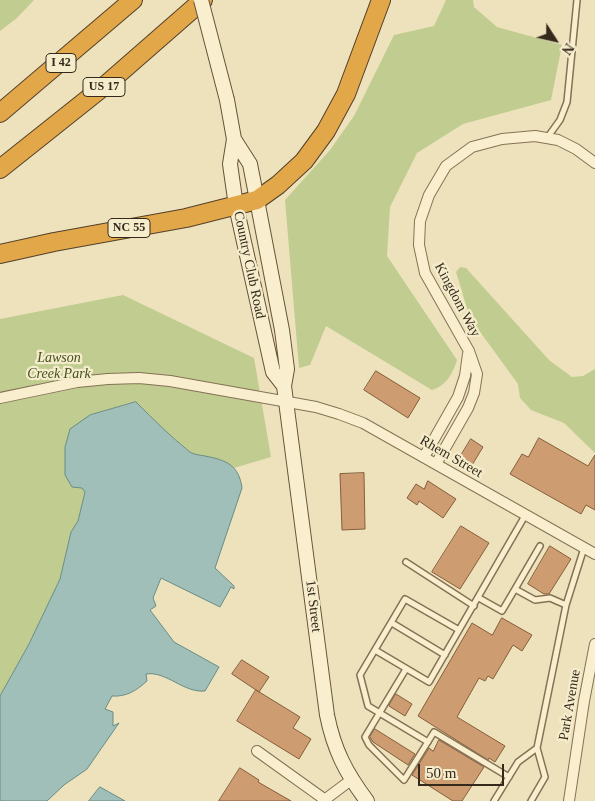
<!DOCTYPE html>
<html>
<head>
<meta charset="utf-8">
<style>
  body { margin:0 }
  #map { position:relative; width:595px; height:801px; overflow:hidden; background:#eee2bc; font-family:"Times New Roman",serif }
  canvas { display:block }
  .north { position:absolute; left:530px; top:15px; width:50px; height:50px; -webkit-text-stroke:4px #f5eccb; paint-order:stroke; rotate:125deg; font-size:14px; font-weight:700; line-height:20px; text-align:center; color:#34291b }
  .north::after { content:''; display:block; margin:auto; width:18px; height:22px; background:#34291b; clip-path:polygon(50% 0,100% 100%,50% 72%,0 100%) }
  .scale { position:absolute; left:418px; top:764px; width:86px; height:22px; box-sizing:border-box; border:2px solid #34291b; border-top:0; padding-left:6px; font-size:15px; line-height:18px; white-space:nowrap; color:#34291b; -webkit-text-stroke:4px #f5eccb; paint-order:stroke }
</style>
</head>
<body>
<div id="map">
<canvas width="595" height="801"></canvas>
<div class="north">N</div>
<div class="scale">50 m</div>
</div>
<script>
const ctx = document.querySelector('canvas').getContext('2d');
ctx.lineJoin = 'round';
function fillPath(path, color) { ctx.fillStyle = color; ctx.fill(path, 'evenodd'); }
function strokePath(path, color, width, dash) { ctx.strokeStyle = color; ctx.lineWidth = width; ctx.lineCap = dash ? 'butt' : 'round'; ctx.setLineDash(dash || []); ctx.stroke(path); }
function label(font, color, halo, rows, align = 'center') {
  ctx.font = font + ' "Times New Roman",serif'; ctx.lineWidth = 4.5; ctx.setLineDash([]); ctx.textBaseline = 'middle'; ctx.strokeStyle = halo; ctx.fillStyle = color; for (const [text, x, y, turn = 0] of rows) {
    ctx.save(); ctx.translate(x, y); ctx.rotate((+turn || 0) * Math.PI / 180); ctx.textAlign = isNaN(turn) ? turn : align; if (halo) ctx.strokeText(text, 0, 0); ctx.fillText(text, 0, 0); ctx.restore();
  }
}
fillPath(new Path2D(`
  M 0,0 L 34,0 L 17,18 L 0,31 Z
  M 446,0 L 473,0 L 474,7 L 497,27 L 562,45 L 551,100 L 463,124 L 417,153 L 390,207 L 387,256 L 457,360 C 452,375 447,385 432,390 L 326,326 L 310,365 L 299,368 L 285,200 L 330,150 L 354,116 L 394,35 L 434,26 Z
  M 460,267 L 466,268 L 549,360 L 572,377 L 583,376 L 595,369 L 595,453 L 564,423 L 531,410 L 520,398 L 518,384 L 470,318 L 456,272 Z
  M 123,295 L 254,358 L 271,457 L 234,468 L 222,460 L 193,454 L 160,427 L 136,402 L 90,415 L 82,488 L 85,491 L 78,521 L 71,532 L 60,579 L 29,644 L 0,696 L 0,319 Z`), '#c1cc90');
const water = new Path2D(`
  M 136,402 C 154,420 171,437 190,452 C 195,455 200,455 205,456 C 226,460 239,465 242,488 L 215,568 L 234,586 L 234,589 L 231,587 L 220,607 L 161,578 L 153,598 L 156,606 L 150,610 L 174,642 L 219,667 L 205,691 C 183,693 167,671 146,674 L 147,681 C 136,691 126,697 112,696 L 105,709 L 113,712 L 113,726 L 119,723 L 87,769 L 64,785 L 47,801 L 0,801 L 0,696 L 29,644 L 60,579 L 71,532 L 78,521 L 85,492 L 82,488 L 72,487 L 65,475 L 65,447 L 70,429 L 90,415 Z
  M 100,787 L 125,801 L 89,801 Z`);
fillPath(water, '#a0bfb8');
strokePath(water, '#688c85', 1);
const building = new Path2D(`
  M 376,371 L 420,398 L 408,418 L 364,390 Z
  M 539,438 L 588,466 L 595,455 L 595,510 L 586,505 L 581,514 L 510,474 L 522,454 L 528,457 Z
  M 471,439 L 483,447 L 469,470 L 457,462 Z
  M 364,473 L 365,529 L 342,530 L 340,474 Z
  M 428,481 L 456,499 L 443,518 L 419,501 L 417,505 L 407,498 L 416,484 L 424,489 Z
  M 461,526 L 489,543 L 460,589 L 432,572 Z
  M 550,546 L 571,559 L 549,594 L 544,594 L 528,584 Z
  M 502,618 L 532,635 L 522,651 L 513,645 L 493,679 L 488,676 L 485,681 L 479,678 L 457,717 L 505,746 L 495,762 L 489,758 L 488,760 L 418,716 L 472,623 L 492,635 Z
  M 242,660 L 269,677 L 259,692 L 232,674 Z
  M 256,690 L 300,717 L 293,728 L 311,739 L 299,759 L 237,721 Z
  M 396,694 L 412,704 L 405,716 L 389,706 Z
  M 375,729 L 415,754 L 408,765 L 373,742 L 370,737 Z
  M 439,740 L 484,767 L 462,801 L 453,801 L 412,775 L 429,748 L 433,751 Z
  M 240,768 L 259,780 L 258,782 L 291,801 L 219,801 Z`);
fillPath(building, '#cd9d71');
strokePath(building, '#855d3b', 1);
const lane = new Path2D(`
  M 547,138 L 560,120 L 567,102 L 577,0
  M 540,546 L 515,589 L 535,600 L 550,598 L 566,605
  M 406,562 L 474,606
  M 479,598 L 502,611 L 515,589
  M 392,623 L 445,655
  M 459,630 L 526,514
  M 375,650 L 429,682 L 459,630 L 405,599 L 360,675 L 368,706 L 428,742
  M 406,669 L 365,737 L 369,745 L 404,780 L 434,732 L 509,777
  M 494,801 L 518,762 L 537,748
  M 531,801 L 545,777 L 537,748 L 566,605 L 584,548`);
const street = new Path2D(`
  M 0,398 L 77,382 L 108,379 L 139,378 L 170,381 L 316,407 L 339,414 L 363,423 L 595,554
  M 424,457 L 458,397 L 465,376 L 468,354
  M 436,464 L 468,408 L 474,393 L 477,374 L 469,351 L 425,273 L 419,245 L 420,221 L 429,195 L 446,166 L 472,147 L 502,139 L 535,136 L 558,140 L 576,149 L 595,163
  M 257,751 L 324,799
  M 323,801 L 351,780
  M 569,801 L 584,701 L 595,644`);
const secondary = new Path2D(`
  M 227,100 L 234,139 L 230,164 L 236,206 L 273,372 L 284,386
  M 234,139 L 250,164 L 257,200 L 282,330 L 287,369 L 284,386 L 327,715 C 334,750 346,773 367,801`);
const highway = new Path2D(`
  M 0,113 L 133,0
  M 0,169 L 108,83 L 203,0
  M 0,254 L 54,242 L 186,218 L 257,200 L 278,185 L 304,161 L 326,131 L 346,94 L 381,0`);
strokePath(lane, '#857255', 8);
strokePath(street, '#857255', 12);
strokePath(secondary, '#675339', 16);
strokePath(highway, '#53402a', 20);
strokePath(lane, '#f9efcf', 5);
strokePath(street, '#f9efcf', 10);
strokePath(secondary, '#f9efcf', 14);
strokePath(highway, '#e1a749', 18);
const secondaryBridge = new Path2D(`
  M 201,0 L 227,100`);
strokePath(secondaryBridge, '#675339', 16, []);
strokePath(secondaryBridge, '#f9efcf', 14);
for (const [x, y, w] of [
  [61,63,30],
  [104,87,42],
  [129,228,42]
]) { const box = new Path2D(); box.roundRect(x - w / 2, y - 9.5, w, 19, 4); ctx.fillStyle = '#f5eccb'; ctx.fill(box); strokePath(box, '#34291b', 1); }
label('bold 12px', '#34291b', null, [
  ["I 42",61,63],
  ["US 17",104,87],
  ["NC 55",129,228]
]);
label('14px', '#34291b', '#f5eccb', [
  ["Country Club Road",249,265,78],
  ["Kingdom Way",457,300,62],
  ["Rhem Street",451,457,30],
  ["1st Street",313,606,83],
  ["Park Avenue",570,705,-80]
]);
label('italic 14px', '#425121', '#f5eccb', [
  ["Lawson",59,358],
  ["Creek Park",59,374]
]);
</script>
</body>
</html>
